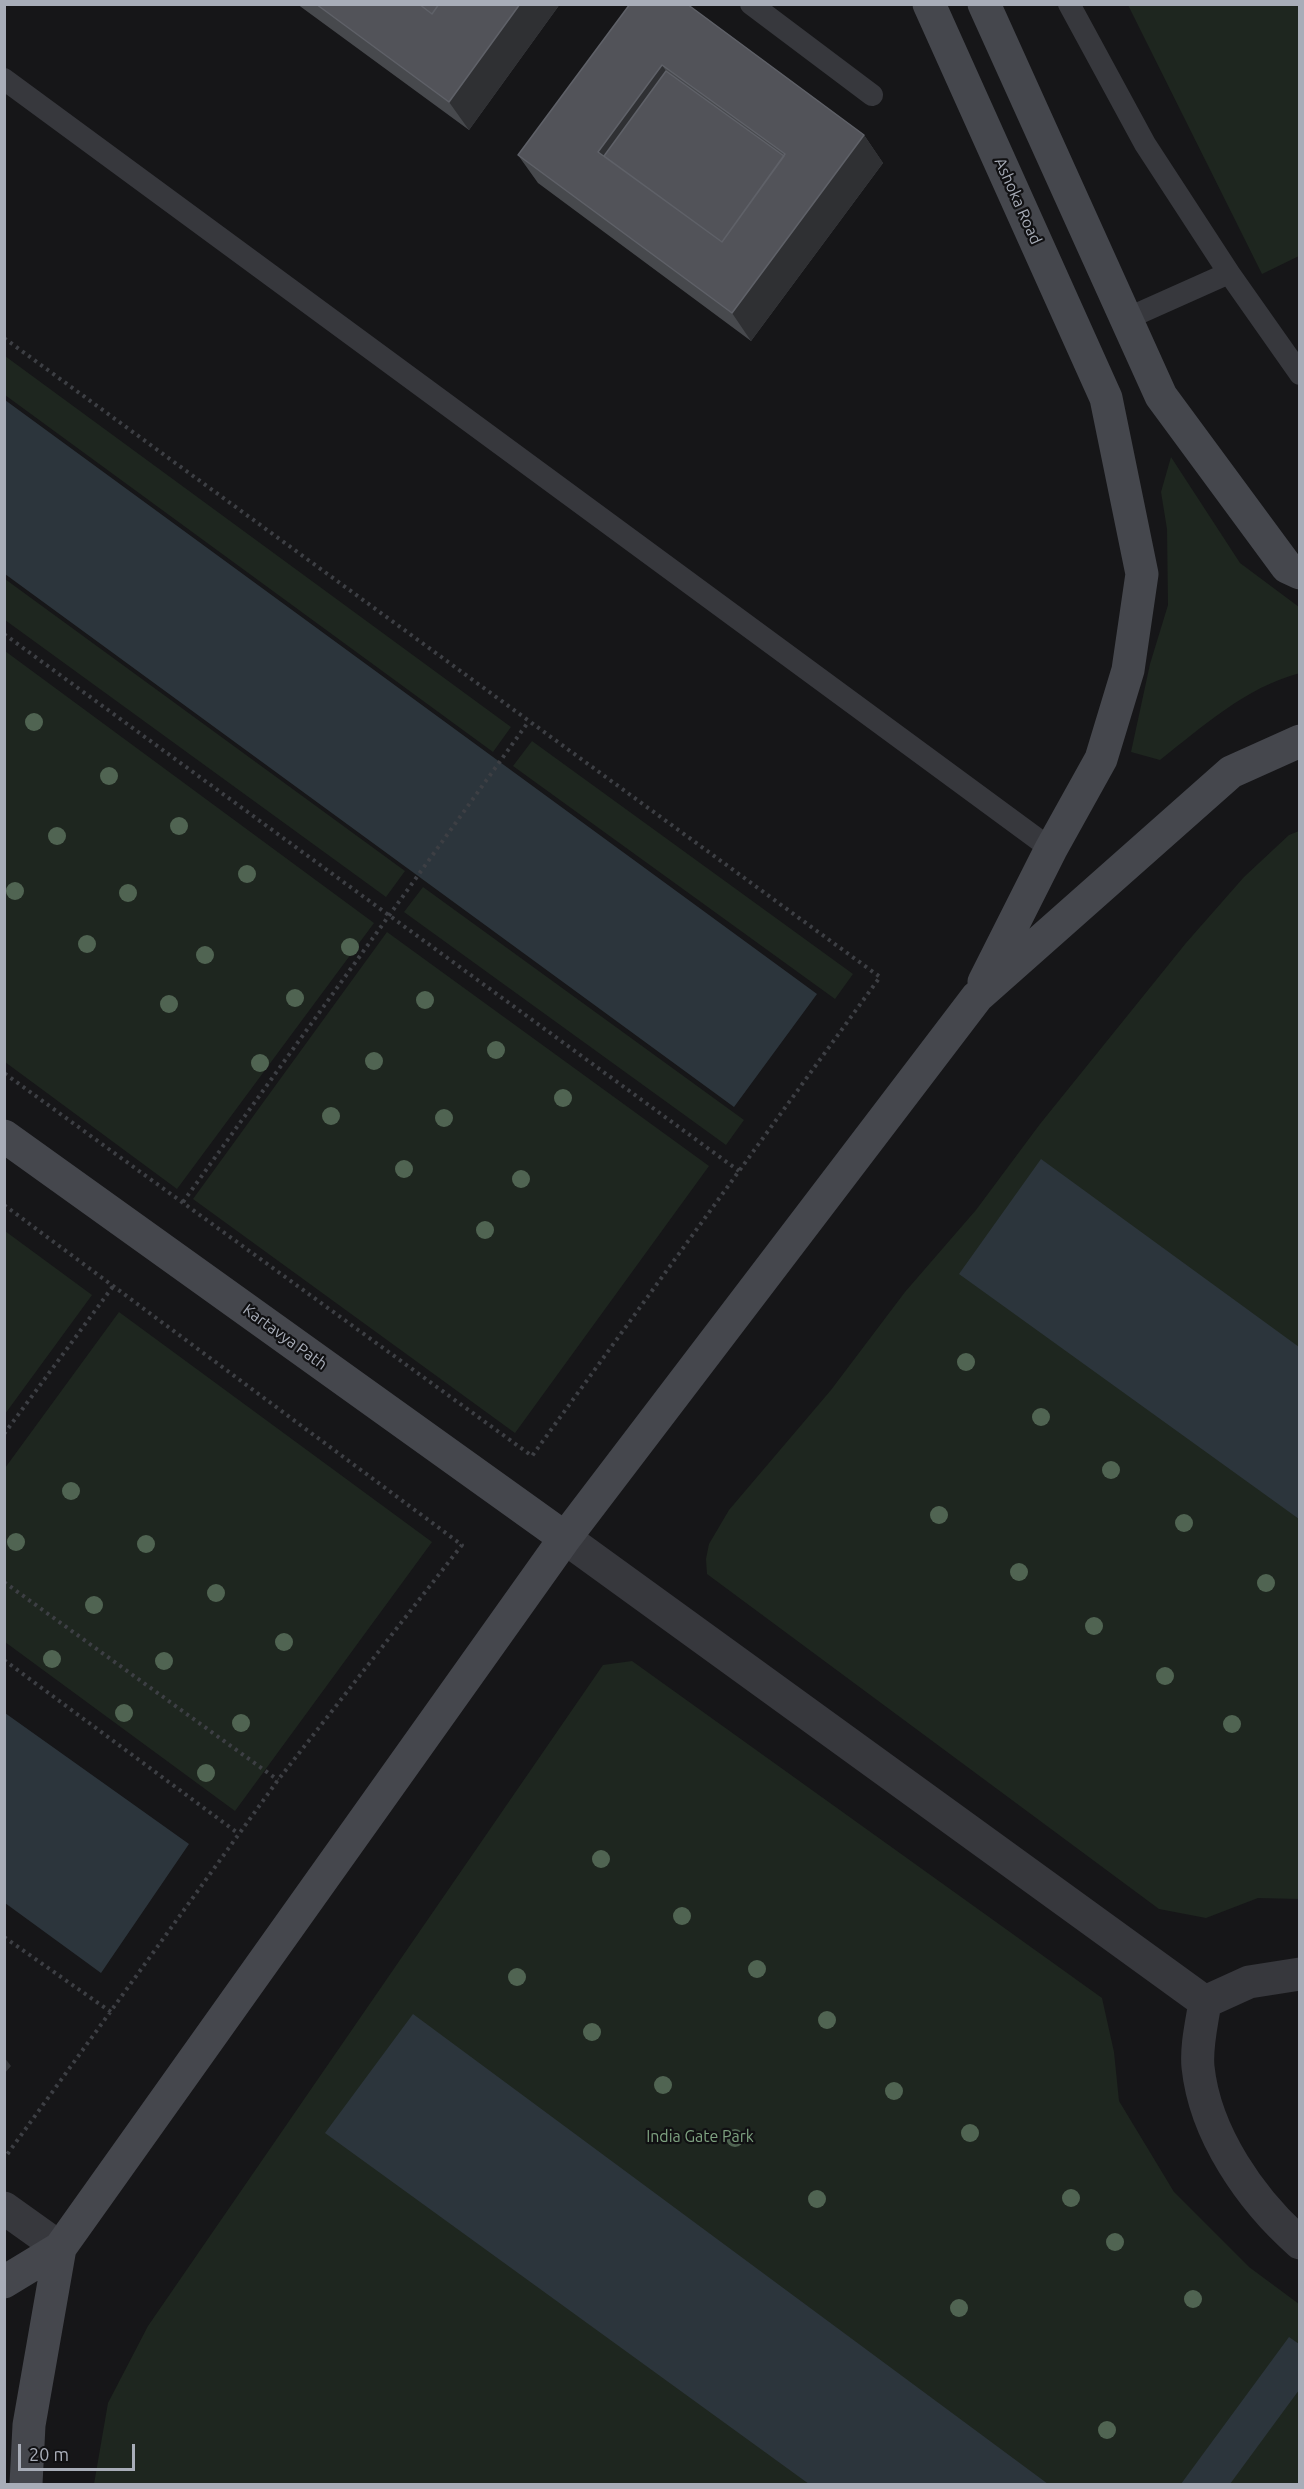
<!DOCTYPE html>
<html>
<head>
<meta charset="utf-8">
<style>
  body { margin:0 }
  #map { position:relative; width:1304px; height:2489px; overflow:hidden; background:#161618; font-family:Ubuntu,sans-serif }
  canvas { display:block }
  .frame { position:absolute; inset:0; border:6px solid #a8adb8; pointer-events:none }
  .scale { position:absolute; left:18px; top:2444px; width:117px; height:27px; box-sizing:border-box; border:3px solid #a8adb8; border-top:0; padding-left:8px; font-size:18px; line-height:21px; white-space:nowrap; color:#a8adb8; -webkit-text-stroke:4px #111113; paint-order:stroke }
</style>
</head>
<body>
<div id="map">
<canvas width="1304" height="2489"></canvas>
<div class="frame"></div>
<div class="scale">20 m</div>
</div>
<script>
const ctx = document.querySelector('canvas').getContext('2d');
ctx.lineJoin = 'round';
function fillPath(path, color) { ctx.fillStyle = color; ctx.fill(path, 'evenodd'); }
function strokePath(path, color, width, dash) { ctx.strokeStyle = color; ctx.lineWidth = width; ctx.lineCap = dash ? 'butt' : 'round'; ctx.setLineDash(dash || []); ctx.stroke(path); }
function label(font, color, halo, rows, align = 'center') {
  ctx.font = font + ' Ubuntu,sans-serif'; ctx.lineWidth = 4.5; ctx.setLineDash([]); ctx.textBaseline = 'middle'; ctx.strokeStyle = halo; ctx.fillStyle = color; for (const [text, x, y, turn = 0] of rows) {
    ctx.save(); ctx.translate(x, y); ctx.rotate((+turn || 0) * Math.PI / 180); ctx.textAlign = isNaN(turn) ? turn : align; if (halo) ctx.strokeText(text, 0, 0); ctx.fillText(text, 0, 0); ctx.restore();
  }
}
fillPath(new Path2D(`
  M 1128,5 L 1299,5 L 1299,256 L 1262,274 Z
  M 5,356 L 511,727 L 493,752 L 5,395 Z
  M 1171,457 L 1240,563 L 1299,607 L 1300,673 C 1246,687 1202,727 1160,760 L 1131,752 L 1150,664 L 1168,605 L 1167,529 L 1161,492 Z
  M 5,579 L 405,871 L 386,897 L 5,620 Z
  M 5,651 L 374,923 L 177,1189 L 5,1062 Z
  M 532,741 L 853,974 L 835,999 L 513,766 Z
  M 1299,831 L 1299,1899 L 1258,1898 L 1206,1918 L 1159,1909 L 707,1574 L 706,1559 L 709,1544 L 729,1510 L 831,1390 L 905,1292 L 976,1210 L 1040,1124 L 1186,943 L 1244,877 L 1289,835 Z
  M 423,887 L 744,1120 L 726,1145 L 404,912 Z
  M 387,932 L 709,1166 L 515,1433 L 193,1199 Z
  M 5,1231 L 92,1295 L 5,1414 Z
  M 119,1312 L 432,1542 L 235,1811 L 5,1642 L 5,1468 Z
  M 632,1661 L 1102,1998 L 1114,2052 L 1119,2101 L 1174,2192 L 1249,2267 L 1299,2304 L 1299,2484 L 94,2484 L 108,2403 L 148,2326 L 603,1665 Z`), '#1e261f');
fillPath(new Path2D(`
  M 5,400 L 817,994 L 734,1107 L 5,574 Z
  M 1041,1159 L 1299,1347 L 1299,1519 L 959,1274 Z
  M 5,1713 L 189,1844 L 101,1973 L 5,1903 Z
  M 413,2014 L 1048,2484 L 809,2484 L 325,2133 Z
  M 1289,2337 L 1299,2344 L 1299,2390 L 1230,2484 L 1181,2484 Z`), '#2c353c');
strokePath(new Path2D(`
  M 4,338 L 880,977 L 532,1456 L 4,1073
  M 4,634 L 739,1171
  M 183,1202 L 529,721
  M 4,1205 L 462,1545 L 278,1780 L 6,2156
  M 4,1434 L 114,1285
  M 4,1582 L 278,1780
  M 4,1660 L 239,1834
  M 4,1937 L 111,2012`), '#3d3f44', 4, [3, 4.5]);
strokePath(new Path2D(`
  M 751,4 L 872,95
  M 1069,4 L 1145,144 L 1229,273
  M 4,79 L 1051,849
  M 1126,319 L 1229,273 L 1300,374`), '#37383d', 22);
strokePath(new Path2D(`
  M 565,1538 L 1205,2002
  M 1300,1974 L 1249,1982 L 1205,2002 C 1202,2022 1196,2046 1198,2067 C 1205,2134 1251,2200 1300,2243`), '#37383d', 33);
strokePath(new Path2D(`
  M 4,2208 L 60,2248`), '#37383d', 33);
strokePath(new Path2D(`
  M 929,4 L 1106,398 L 1142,574 L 1128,670 L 1101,759 L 1051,849 L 984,982
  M 984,4 L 1161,396 L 1287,567 L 1300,573
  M 4,1136 L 565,1538
  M 4,2282 L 60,2248
  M 26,2484 L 29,2425 L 60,2248 L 565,1538 L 977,997 L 1231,772 L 1300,741`), '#45474d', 33);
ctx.fillStyle = '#506452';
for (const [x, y] of [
  [34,722],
  [109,776],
  [179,826],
  [57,836],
  [247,874],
  [15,891],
  [128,893],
  [87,944],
  [350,947],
  [205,955],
  [295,998],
  [425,1000],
  [169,1004],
  [496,1050],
  [374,1061],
  [260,1063],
  [563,1098],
  [331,1116],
  [444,1118],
  [404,1169],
  [521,1179],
  [485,1230],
  [966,1362],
  [1041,1417],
  [1111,1470],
  [71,1491],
  [939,1515],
  [1184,1523],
  [16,1542],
  [146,1544],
  [1019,1572],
  [1266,1583],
  [216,1593],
  [94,1605],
  [1094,1626],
  [284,1642],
  [52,1659],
  [164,1661],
  [1165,1676],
  [124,1713],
  [241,1723],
  [1232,1724],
  [206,1773],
  [601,1859],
  [682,1916],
  [757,1969],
  [517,1977],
  [827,2020],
  [592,2032],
  [663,2085],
  [894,2091],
  [970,2133],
  [735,2138],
  [1071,2198],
  [817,2199],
  [1115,2242],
  [1193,2299],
  [959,2308],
  [1107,2430]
]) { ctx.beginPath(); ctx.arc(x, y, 9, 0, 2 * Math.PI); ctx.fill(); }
fillPath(new Path2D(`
  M 297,4 L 560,4 L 469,130 Z
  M 630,4 L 864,135 L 883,163 L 751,341 L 538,183 L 518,155 Z`), '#47494d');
fillPath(new Path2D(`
  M 520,4 L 560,4 L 469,130 L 449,102 Z
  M 662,65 L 681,93 L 623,173 L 598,152 Z
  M 864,135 L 883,163 L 751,341 L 732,313 Z
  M 4,2057 L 11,2066 L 4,2074 Z`), '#2f3033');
const building = new Path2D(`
  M 316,4 L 419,4 L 432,14 L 439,4 L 520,4 L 449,102 Z
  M 419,4 L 439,4 L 432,14 Z
  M 630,4 L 687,4 L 864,135 L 732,313 L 518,155 ZM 662,65 L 785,154 L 722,242 L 598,152 Z
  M 666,71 L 784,156 L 722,242 L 604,156 Z`);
fillPath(building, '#525359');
strokePath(building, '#5f6168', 1.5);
label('16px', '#a8adb8', '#111113', [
  ["Ashoka Road",1018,201,66],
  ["Kartavya Path",285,1337,36]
]);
label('16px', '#7fa381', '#111113', [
  ["India Gate Park",700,2137]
]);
</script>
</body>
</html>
